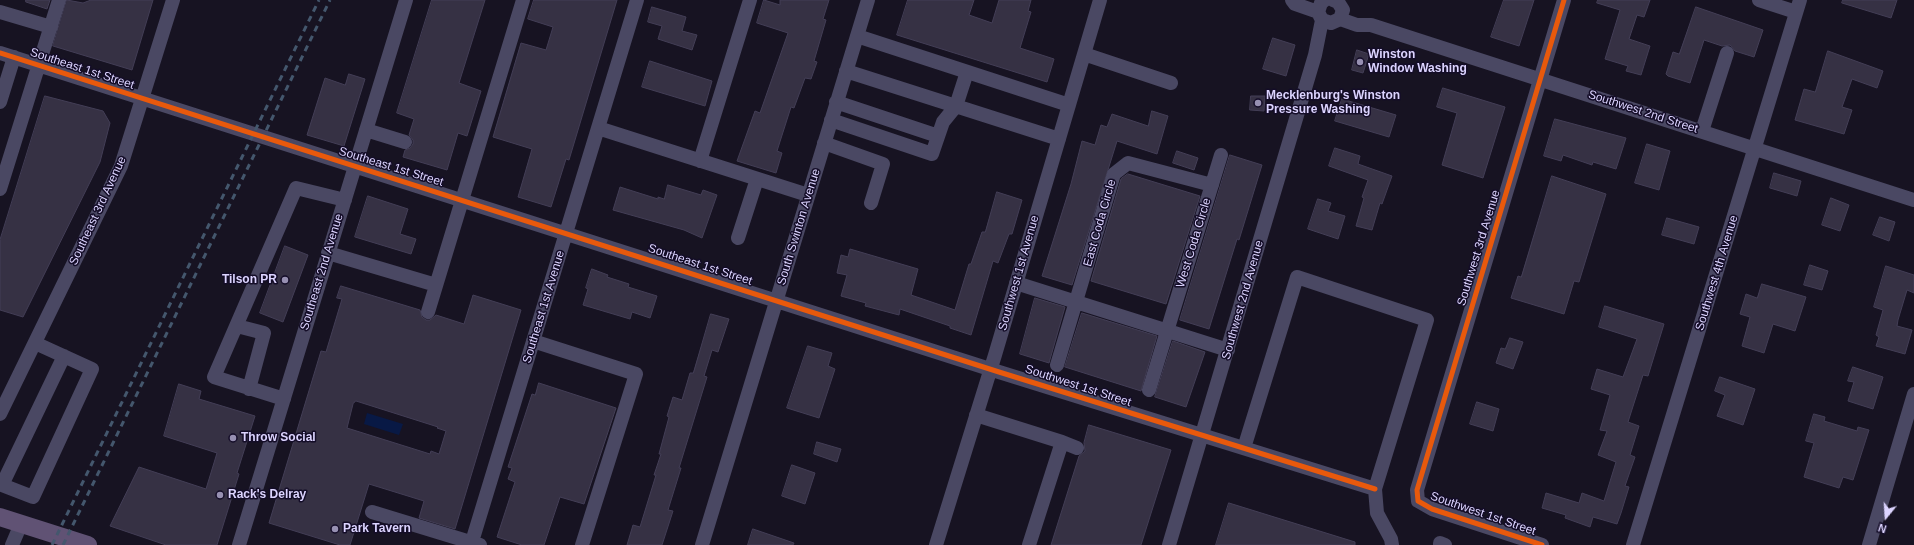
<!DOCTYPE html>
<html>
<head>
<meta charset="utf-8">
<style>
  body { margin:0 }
  #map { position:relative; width:1914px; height:545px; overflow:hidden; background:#171322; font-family:Arial,sans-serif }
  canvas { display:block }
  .north { position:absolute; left:1866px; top:497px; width:40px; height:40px; -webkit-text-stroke:3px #140d28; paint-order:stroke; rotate:198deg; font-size:11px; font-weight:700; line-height:16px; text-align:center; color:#dcd4ff }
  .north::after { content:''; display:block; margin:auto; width:14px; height:18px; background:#dcd4ff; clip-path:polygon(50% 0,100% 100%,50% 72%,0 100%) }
</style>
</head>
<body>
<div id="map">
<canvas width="1914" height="545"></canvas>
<div class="north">N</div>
</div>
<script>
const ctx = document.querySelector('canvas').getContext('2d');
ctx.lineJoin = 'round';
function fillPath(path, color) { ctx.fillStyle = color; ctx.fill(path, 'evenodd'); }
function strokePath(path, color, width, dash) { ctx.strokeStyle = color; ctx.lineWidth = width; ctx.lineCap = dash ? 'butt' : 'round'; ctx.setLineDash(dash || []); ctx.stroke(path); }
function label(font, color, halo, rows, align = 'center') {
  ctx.font = font + ' Arial,sans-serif'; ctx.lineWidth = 3; ctx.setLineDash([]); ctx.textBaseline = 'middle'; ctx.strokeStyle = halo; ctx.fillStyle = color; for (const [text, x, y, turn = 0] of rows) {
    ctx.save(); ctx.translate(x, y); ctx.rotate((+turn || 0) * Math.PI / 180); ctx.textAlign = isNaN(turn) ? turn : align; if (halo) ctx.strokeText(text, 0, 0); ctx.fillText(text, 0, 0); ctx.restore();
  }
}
fillPath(new Path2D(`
  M 367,413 L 403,424 L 399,435 L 364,424 Z`), '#081945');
const building = new Path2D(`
  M 26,0 L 50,0 L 47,9 L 26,2 Z
  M 67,0 L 83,3 L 91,0 L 153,0 L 132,70 L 53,46 Z
  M 432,0 L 485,0 L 459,83 L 481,91 L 467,136 L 458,133 L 447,170 L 403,157 L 405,150 L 410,148 L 413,144 L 413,140 L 409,135 L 414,119 L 397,113 Z
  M 534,0 L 617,0 L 569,160 L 566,159 L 551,207 L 518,197 L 532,149 L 493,137 L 521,43 L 546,50 L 553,27 L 528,19 Z
  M 764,0 L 780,5 L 780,0 L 829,0 L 823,19 L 826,20 L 814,61 L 817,62 L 811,79 L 805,78 L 794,108 L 791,107 L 777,151 L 782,153 L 776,173 L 737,161 L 755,111 L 760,113 L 788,33 L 757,23 Z
  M 908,0 L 974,0 L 969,15 L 992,23 L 999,0 L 1031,0 L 1028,11 L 1031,12 L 1020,48 L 1054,59 L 1047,82 L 897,35 Z
  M 1504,0 L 1534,0 L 1519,46 L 1491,37 Z
  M 1598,0 L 1650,0 L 1644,17 L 1637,15 L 1629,39 L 1650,46 L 1641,75 L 1626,71 L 1628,66 L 1605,59 L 1620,10 L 1597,3 Z
  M 1843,0 L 1897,0 L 1891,18 L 1842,3 Z
  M 652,7 L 686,17 L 682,31 L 697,35 L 692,50 L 658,39 L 662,26 L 648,22 Z
  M 1696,7 L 1763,30 L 1754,57 L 1735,51 L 1730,45 L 1722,46 L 1704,40 L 1690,83 L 1668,76 L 1666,74 L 1673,52 L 1679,54 Z
  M 1273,38 L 1295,45 L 1286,76 L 1263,69 Z
  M 1357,50 L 1369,54 L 1363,73 L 1352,70 Z
  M 1828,51 L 1883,71 L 1877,88 L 1852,79 L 1842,107 L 1852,110 L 1844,134 L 1795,120 L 1804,89 L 1815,92 Z
  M 650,61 L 712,81 L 705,106 L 642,87 Z
  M 349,74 L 365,79 L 344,146 L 307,135 L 325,78 L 345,85 Z
  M 1443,88 L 1505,107 L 1483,178 L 1442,165 L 1457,113 L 1437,107 Z
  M 45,96 L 103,111 L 110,123 L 100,162 L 23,317 L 0,310 L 0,240 Z
  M 1251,96 L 1265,96 L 1264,111 L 1250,110 Z
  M 1342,99 L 1396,115 L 1389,137 L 1335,121 Z
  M 1152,111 L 1168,116 L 1157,154 L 1117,141 L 1072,285 L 1042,276 L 1071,184 L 1082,141 L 1095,145 L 1101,125 L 1107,127 L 1112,114 L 1148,126 Z
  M 1555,119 L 1626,138 L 1616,169 L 1593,162 L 1592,165 L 1563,155 L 1561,161 L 1544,156 Z
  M 1647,144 L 1670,151 L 1659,190 L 1635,183 Z
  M 1335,148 L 1360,156 L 1358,164 L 1392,176 L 1382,204 L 1380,203 L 1372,230 L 1356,226 L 1364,198 L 1362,197 L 1368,180 L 1329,166 Z
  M 1177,151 L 1198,158 L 1194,170 L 1173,163 Z
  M 1230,155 L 1262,165 L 1239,240 L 1237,239 L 1209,329 L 1180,320 Z
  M 1774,173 L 1801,181 L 1797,196 L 1770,188 Z
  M 1128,174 L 1200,196 L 1166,304 L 1091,281 L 1121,179 Z
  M 1552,176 L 1606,194 L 1579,282 L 1574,281 L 1564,314 L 1511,298 L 1518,276 L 1521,277 Z
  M 668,185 L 701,195 L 703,190 L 717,195 L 702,238 L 684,230 L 613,210 L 620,187 L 658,199 L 658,197 L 664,199 Z
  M 997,192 L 1022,200 L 1012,234 L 1009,234 L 998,263 L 993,261 L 971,335 L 950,328 L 950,326 L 900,309 L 899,315 L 865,306 L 866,303 L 841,296 L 847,275 L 837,273 L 841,255 L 848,257 L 850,249 L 918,269 L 911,295 L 955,310 L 969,264 L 971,264 L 982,232 L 985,232 Z
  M 368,196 L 408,209 L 400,234 L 416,239 L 411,254 L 355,237 Z
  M 1831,198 L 1849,205 L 1840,231 L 1822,225 Z
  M 1318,199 L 1331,203 L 1328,211 L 1345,216 L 1338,239 L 1308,229 Z
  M 1880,217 L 1895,222 L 1889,241 L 1873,235 Z
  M 1667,218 L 1699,227 L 1694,244 L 1662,235 Z
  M 285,246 L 308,255 L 283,322 L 260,313 Z
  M 1810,265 L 1828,271 L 1822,290 L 1804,285 Z
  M 1886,266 L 1914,275 L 1914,293 L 1907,290 L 1898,320 L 1897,326 L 1912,330 L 1905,354 L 1876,346 L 1879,337 L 1876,335 L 1883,310 L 1874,307 Z
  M 592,269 L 608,275 L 607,277 L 629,284 L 628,287 L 657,296 L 650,318 L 632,312 L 630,319 L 583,305 L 588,289 L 586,288 Z
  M 1762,284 L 1806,297 L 1795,331 L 1773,324 L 1764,353 L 1742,346 L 1750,317 L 1740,314 L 1746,294 L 1757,298 Z
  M 341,286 L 420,310 L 422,317 L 426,320 L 430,320 L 436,315 L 464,324 L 473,295 L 521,310 L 455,529 L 419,518 L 424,501 L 369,484 L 350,545 L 340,545 L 269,523 L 321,351 L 326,352 L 342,299 L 337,298 ZM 356,401 L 438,427 L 437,428 L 446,431 L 439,454 L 431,451 L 430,454 L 347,428 L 353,404 Z
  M 1035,298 L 1065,307 L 1049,363 L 1020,354 Z
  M 1605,306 L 1664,324 L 1648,376 L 1643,375 L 1628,422 L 1639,426 L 1630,455 L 1635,457 L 1625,486 L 1629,487 L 1621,513 L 1617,524 L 1593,517 L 1590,527 L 1565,518 L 1566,515 L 1542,508 L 1546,493 L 1579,503 L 1582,493 L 1604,501 L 1616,462 L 1598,455 L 1607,431 L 1600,430 L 1610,395 L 1591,389 L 1597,369 L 1623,377 L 1637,339 L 1599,327 Z
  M 1082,313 L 1157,336 L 1141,391 L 1065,367 Z
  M 711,314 L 729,319 L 718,352 L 712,350 L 704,376 L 707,377 L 679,468 L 681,468 L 668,510 L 673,511 L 662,545 L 627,545 L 633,525 L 640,527 L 656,475 L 654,475 L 661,454 L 659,454 L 669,417 L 667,416 L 673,397 L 682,400 L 690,373 L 693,373 Z
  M 1510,338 L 1523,342 L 1513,369 L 1496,363 L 1501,348 L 1505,349 Z
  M 1173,341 L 1205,352 L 1186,407 L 1155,397 Z
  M 808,346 L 832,353 L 828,366 L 835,369 L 819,418 L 787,408 Z
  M 1853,367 L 1883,377 L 1873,409 L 1848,401 L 1854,382 L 1848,381 Z
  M 1720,377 L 1755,389 L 1743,425 L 1717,416 L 1725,395 L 1715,391 Z
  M 539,383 L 616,408 L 584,504 L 560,497 L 544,545 L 522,545 L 497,537 L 515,482 L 508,479 L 512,468 L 508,467 L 532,394 L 535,395 Z
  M 179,384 L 201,391 L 199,399 L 255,416 L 237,473 L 239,474 L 217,545 L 166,545 L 110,526 L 139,467 L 206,489 L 217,453 L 164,436 Z
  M 1477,402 L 1499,409 L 1493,431 L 1470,424 Z
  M 1814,414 L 1825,417 L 1824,421 L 1857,431 L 1858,427 L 1869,430 L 1853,480 L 1843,477 L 1839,488 L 1804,477 L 1814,443 L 1806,441 Z
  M 1089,425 L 1171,450 L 1141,545 L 1051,545 L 1079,456 L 1085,451 L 1084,443 Z
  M 817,442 L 841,449 L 837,462 L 814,454 Z
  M 792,465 L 815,473 L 805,504 L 782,496 Z
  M 1229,503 L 1355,542 L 1355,545 L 1216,545 Z
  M 753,529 L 794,543 L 793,545 L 748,545 Z`);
fillPath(building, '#363144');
strokePath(building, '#433e56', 1);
strokePath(new Path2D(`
  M 1292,0 L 1295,4 L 1318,12
  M 1325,0 L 1321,3 L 1318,12 L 1322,20 L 1331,23 L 1340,19 L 1343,10 L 1338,2 L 1333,0
  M 1759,0 L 1796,12
  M 0,12 L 51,27
  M 1340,19 L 1357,25 L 1371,25 L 1914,200
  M 857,36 L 1069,105
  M 0,53 L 999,372 L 1375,489
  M 1084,54 L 1171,83
  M 846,71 L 1059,139
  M 0,102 L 14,57
  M 836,102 L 938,136
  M 831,120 L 932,154 L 943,122 L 956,106 L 967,72
  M 598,128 L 808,195
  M 366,130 L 405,142
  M 1702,131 L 1727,53
  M 824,143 L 883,164 L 871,203
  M 700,161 L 750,0
  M 0,189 L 59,0
  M 738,238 L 757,179
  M 328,253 L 436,285
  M 1016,283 L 1228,350
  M 428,312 L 523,0
  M 237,326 L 264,333 L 249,389
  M 533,341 L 636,374 L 582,545
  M 35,343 L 92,369 L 33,497 L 2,485 L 64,356
  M 1057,365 L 1114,174 L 1128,163 L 1212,185
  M 1149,390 L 1221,155
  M 284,399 L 214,377 L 296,188 L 345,200
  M 0,414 L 121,166 L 173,0
  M 976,415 L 1062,442 L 1029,545
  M 1062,442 L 1077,448
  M 1244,448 L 1297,277 L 1427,320 L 1375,489 L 1377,513 L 1391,539 L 1392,545
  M 372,512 L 480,545
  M 12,545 L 21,524
  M 239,545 L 406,0
  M 471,545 L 637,0
  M 702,545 L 868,0
  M 936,545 L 995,355 L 1100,0
  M 1169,545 L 1315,55 L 1322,20
  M 1440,545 L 1440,543 L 1445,545
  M 1542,545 L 1432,509 L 1418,501 L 1417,490 L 1564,0
  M 1633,545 L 1800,0
  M 1869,545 L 1914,394`), '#4a4863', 14);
strokePath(new Path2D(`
  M 0,517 L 88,545`), '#605274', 18);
strokePath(new Path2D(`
  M 52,545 L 319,0
  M 63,545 L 330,0`), '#44576d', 3, [6, 5]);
strokePath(new Path2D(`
  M 0,53 L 999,372 L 1375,489
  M 1542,545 L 1432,509 L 1418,501 L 1417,490 L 1564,0`), '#e8590c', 5);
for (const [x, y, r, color] of [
  [1360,62,4,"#9790b2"],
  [1258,103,4,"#9790b2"],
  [285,280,4,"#9790b2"],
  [233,438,4,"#9790b2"],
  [220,495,4,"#9790b2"],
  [335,529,4,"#9790b2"]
]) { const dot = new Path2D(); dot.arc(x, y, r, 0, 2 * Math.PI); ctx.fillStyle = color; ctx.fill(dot); strokePath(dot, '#140d28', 1.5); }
label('bold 12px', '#dcd4ff', '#140d28', [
  ["Winston",1368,55],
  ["Window Washing",1368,69],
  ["Mecklenburg's Winston",1266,96],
  ["Pressure Washing",1266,110],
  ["Tilson PR",277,280,"right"],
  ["Throw Social",241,438],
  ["Rack's Delray",228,495],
  ["Park Tavern",343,529]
], 'left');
label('12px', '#dcd4ff', '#140d28', [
  ["Southeast 1st Street",82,69,18],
  ["Southwest 2nd Street",1643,112,18],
  ["Southeast 1st Street",391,167,17],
  ["Southeast 3rd Avenue",98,211,-65],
  ["East Coda Circle",1100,223,-74],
  ["South Swinton Avenue",799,227,-73],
  ["West Coda Circle",1194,243,-73],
  ["Southwest 3rd Avenue",1479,248,-73],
  ["Southeast 1st Street",700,265,18],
  ["Southeast 2nd Avenue",322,272,-73],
  ["Southwest 1st Avenue",1019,273,-74],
  ["Southwest 4th Avenue",1717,273,-73],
  ["Southwest 2nd Avenue",1243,300,-74],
  ["Southeast 1st Avenue",544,307,-73],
  ["Southwest 1st Street",1078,386,18],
  ["Southwest 1st Street",1483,514,19]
]);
</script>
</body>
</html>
